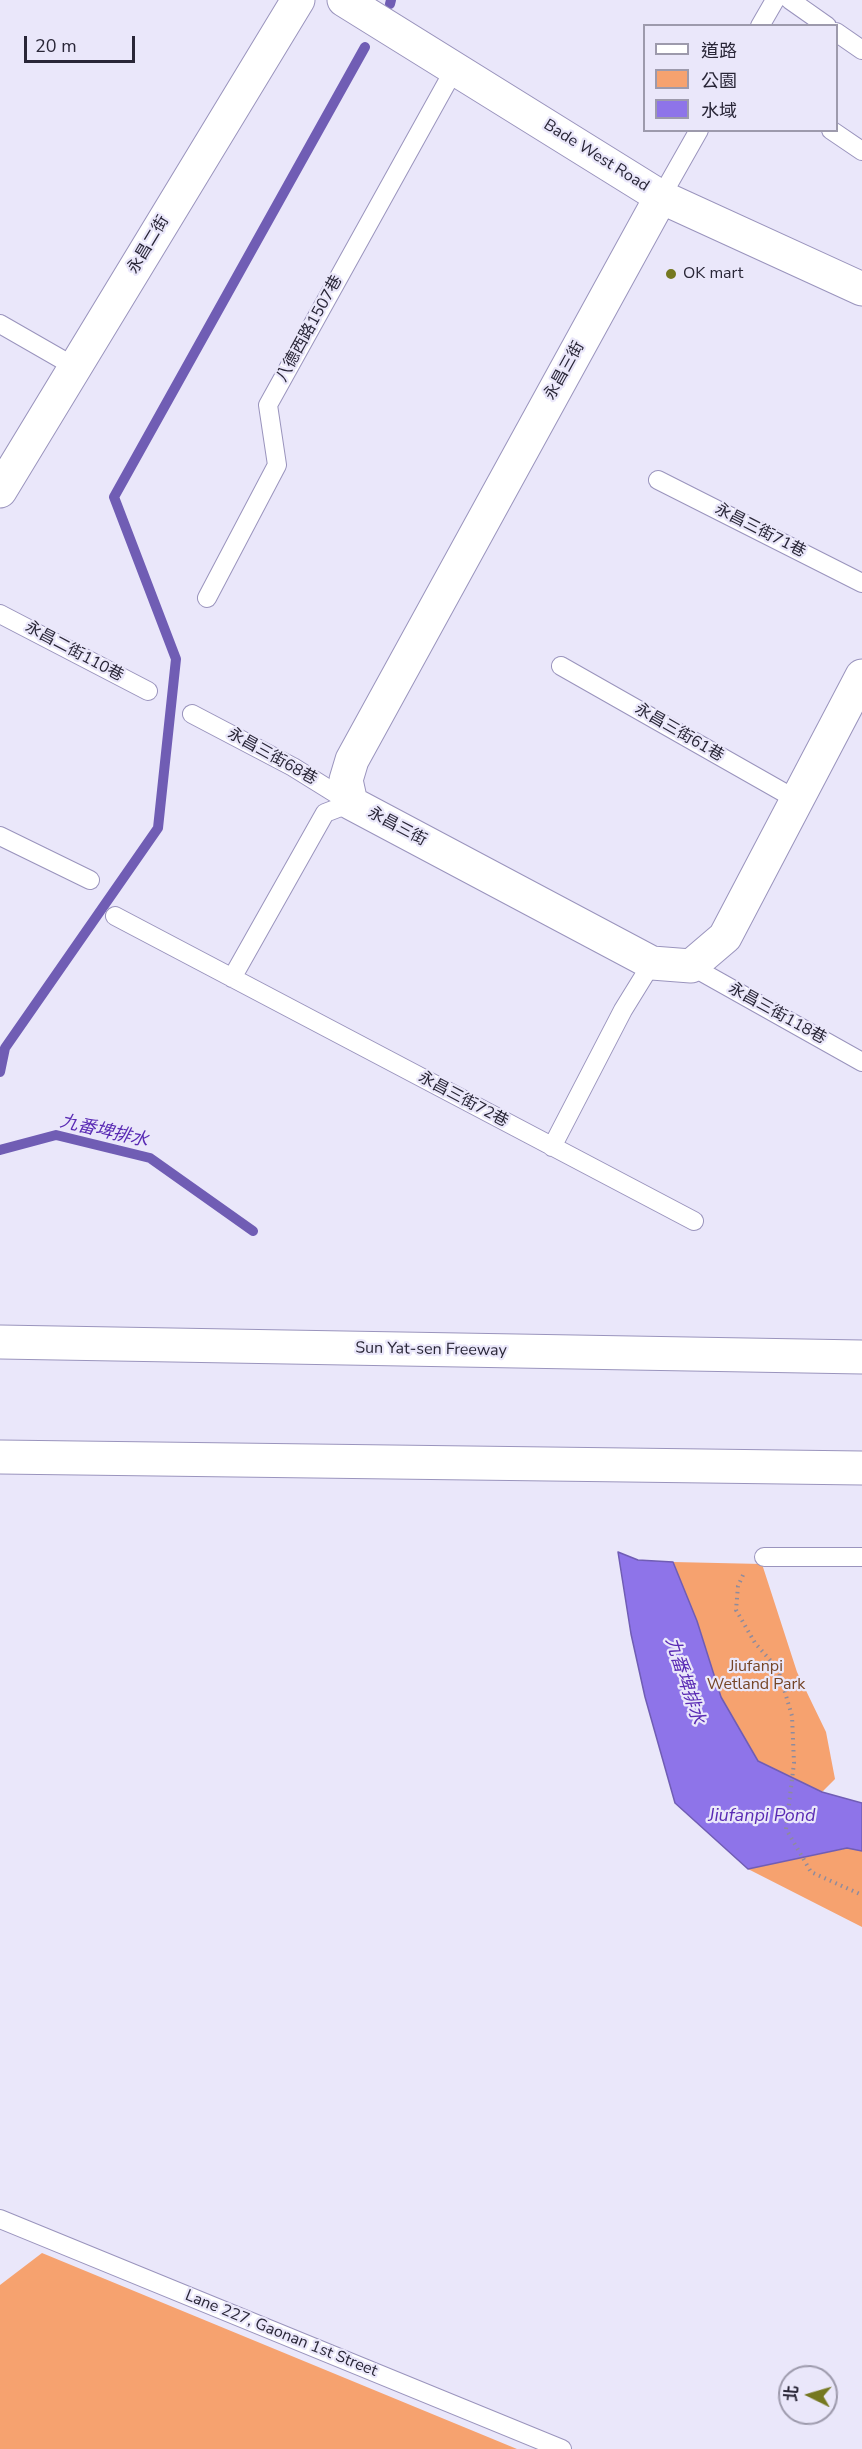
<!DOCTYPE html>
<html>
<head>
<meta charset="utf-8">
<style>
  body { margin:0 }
  #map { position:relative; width:862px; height:2449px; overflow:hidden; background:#eae7fa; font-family:"Nunito Sans","Noto Sans TC",sans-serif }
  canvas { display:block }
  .legend { position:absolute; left:643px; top:24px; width:195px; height:108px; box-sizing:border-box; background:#eae7fa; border:2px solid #9d9aac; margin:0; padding:8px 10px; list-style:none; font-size:18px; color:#292637 }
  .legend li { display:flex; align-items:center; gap:12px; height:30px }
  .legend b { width:30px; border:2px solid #9d9aac }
  .north { position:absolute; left:778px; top:2365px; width:60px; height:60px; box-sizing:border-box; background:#eae7fa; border:2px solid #9d9aac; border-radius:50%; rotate:275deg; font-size:16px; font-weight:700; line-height:24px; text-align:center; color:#292637 }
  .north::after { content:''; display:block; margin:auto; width:21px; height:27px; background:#757820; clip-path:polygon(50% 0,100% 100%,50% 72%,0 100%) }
  .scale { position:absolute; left:24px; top:36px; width:111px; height:27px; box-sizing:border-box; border:3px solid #292637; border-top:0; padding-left:8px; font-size:18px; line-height:21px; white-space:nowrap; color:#292637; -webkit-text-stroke:4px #eae7fa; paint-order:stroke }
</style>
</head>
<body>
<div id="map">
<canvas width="862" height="2449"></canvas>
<ul class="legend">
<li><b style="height:8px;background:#fff"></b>道路</li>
<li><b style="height:16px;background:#f6a26f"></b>公園</li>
<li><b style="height:16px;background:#8e74e9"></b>水域</li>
</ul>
<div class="north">北</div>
<div class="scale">20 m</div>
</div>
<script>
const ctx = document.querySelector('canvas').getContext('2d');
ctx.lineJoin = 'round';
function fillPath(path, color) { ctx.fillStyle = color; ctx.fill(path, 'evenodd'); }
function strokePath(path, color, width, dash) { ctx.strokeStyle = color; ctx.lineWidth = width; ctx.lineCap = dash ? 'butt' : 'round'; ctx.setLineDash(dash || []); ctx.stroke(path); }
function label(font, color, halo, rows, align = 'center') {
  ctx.font = font + ' "Nunito Sans","Noto Sans TC",sans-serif'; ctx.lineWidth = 4.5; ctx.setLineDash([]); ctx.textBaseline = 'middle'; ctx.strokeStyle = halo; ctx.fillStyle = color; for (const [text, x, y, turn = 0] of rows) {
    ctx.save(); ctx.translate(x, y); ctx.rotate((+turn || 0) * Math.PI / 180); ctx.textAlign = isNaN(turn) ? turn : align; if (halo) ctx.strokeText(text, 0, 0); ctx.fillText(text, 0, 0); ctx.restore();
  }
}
fillPath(new Path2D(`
  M 673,1562 L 762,1564 L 797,1672 L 826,1732 L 835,1779 L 822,1792 L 758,1761 L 721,1697 L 697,1621 Z
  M 848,1848 L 862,1851 L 862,1927 L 748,1869 Z
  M 42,2253 L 517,2449 L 0,2449 L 0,2285 Z`), '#f6a26f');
const water = new Path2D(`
  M 618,1552 L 638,1560 L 673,1562 L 697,1621 L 721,1697 L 758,1761 L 822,1792 L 862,1803 L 862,1851 L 847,1848 L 748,1869 L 675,1803 L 645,1697 L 631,1634 Z`);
fillPath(water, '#8e74e9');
strokePath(water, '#705db4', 1.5);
strokePath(new Path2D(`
  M 390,4 L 391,0
  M 0,1072 L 5,1048 L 158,828 L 176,659 L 114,497 L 365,47
  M 0,1150 L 56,1135 L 150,1158 L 253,1231`), '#705db4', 10);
const lane = new Path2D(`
  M 790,0 L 827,26
  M 760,26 L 775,0
  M 836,32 L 862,50
  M 831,130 L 862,151
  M 661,197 L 699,130
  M 0,324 L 75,367
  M 658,480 L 862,583
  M 207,598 L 277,465 L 268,405 L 455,68
  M 0,614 L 148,691
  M 561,666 L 797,800
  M 192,714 L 293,767 L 351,803
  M 0,836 L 90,880
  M 115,916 L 694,1221
  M 691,966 L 862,1062
  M 232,978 L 325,813 L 351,803
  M 552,1147 L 623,1010 L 652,963
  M 764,1557 L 862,1557
  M 0,2219 L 562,2449`);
const street = new Path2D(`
  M 344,0 L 661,197 L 862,289
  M 661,197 L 352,760 L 346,780 L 351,803 L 652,963 L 691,966 L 725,937 L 862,676
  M 0,491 L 298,0`);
const highway = new Path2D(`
  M 0,1342 L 862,1357
  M 0,1457 L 862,1468`);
strokePath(lane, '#9a94bd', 20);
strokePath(street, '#9a94bd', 35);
strokePath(highway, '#9a94bd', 35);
strokePath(new Path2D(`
  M 743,1575 L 738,1586 L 736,1610 L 755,1643 L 778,1669 L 792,1716 L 794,1763 L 786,1829 L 811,1872 L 862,1895`), '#8e8b9d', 4, [1.5, 4.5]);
strokePath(lane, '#fff', 18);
strokePath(street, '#fff', 33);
strokePath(highway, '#fff', 33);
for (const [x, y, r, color] of [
  [671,274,6,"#757820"]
]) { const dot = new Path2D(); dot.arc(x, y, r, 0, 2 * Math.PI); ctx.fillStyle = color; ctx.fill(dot); strokePath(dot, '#eae7fa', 2); }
label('16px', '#292637', '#eae7fa', [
  ["Bade West Road",596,156,32],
  ["永昌二街",149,245,-59],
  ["八德西路1507巷",310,329,-61],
  ["永昌三街",565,371,-61],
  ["永昌三街71巷",760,531,27],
  ["永昌二街110巷",74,652,28],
  ["永昌三街61巷",679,733,30],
  ["永昌三街68巷",272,757,29],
  ["永昌三街",397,827,28],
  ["永昌三街118巷",777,1014,29],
  ["永昌三街72巷",463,1100,28],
  ["Sun Yat-sen Freeway",431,1350,1],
  ["Lane 227, Gaonan 1st Street",281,2334,22]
]);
label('16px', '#292637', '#eae7fa', [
  ["OK mart",683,274]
], 'left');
label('16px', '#754526', '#eae7fa', [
  ["Jiufanpi",756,1667],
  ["Wetland Park",756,1685]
]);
label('italic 18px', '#592ab4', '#eae7fa', [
  ["九番埤排水",104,1132,13],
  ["九番埤排水",684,1681,72],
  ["Jiufanpi Pond",762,1817]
]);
</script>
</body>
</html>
